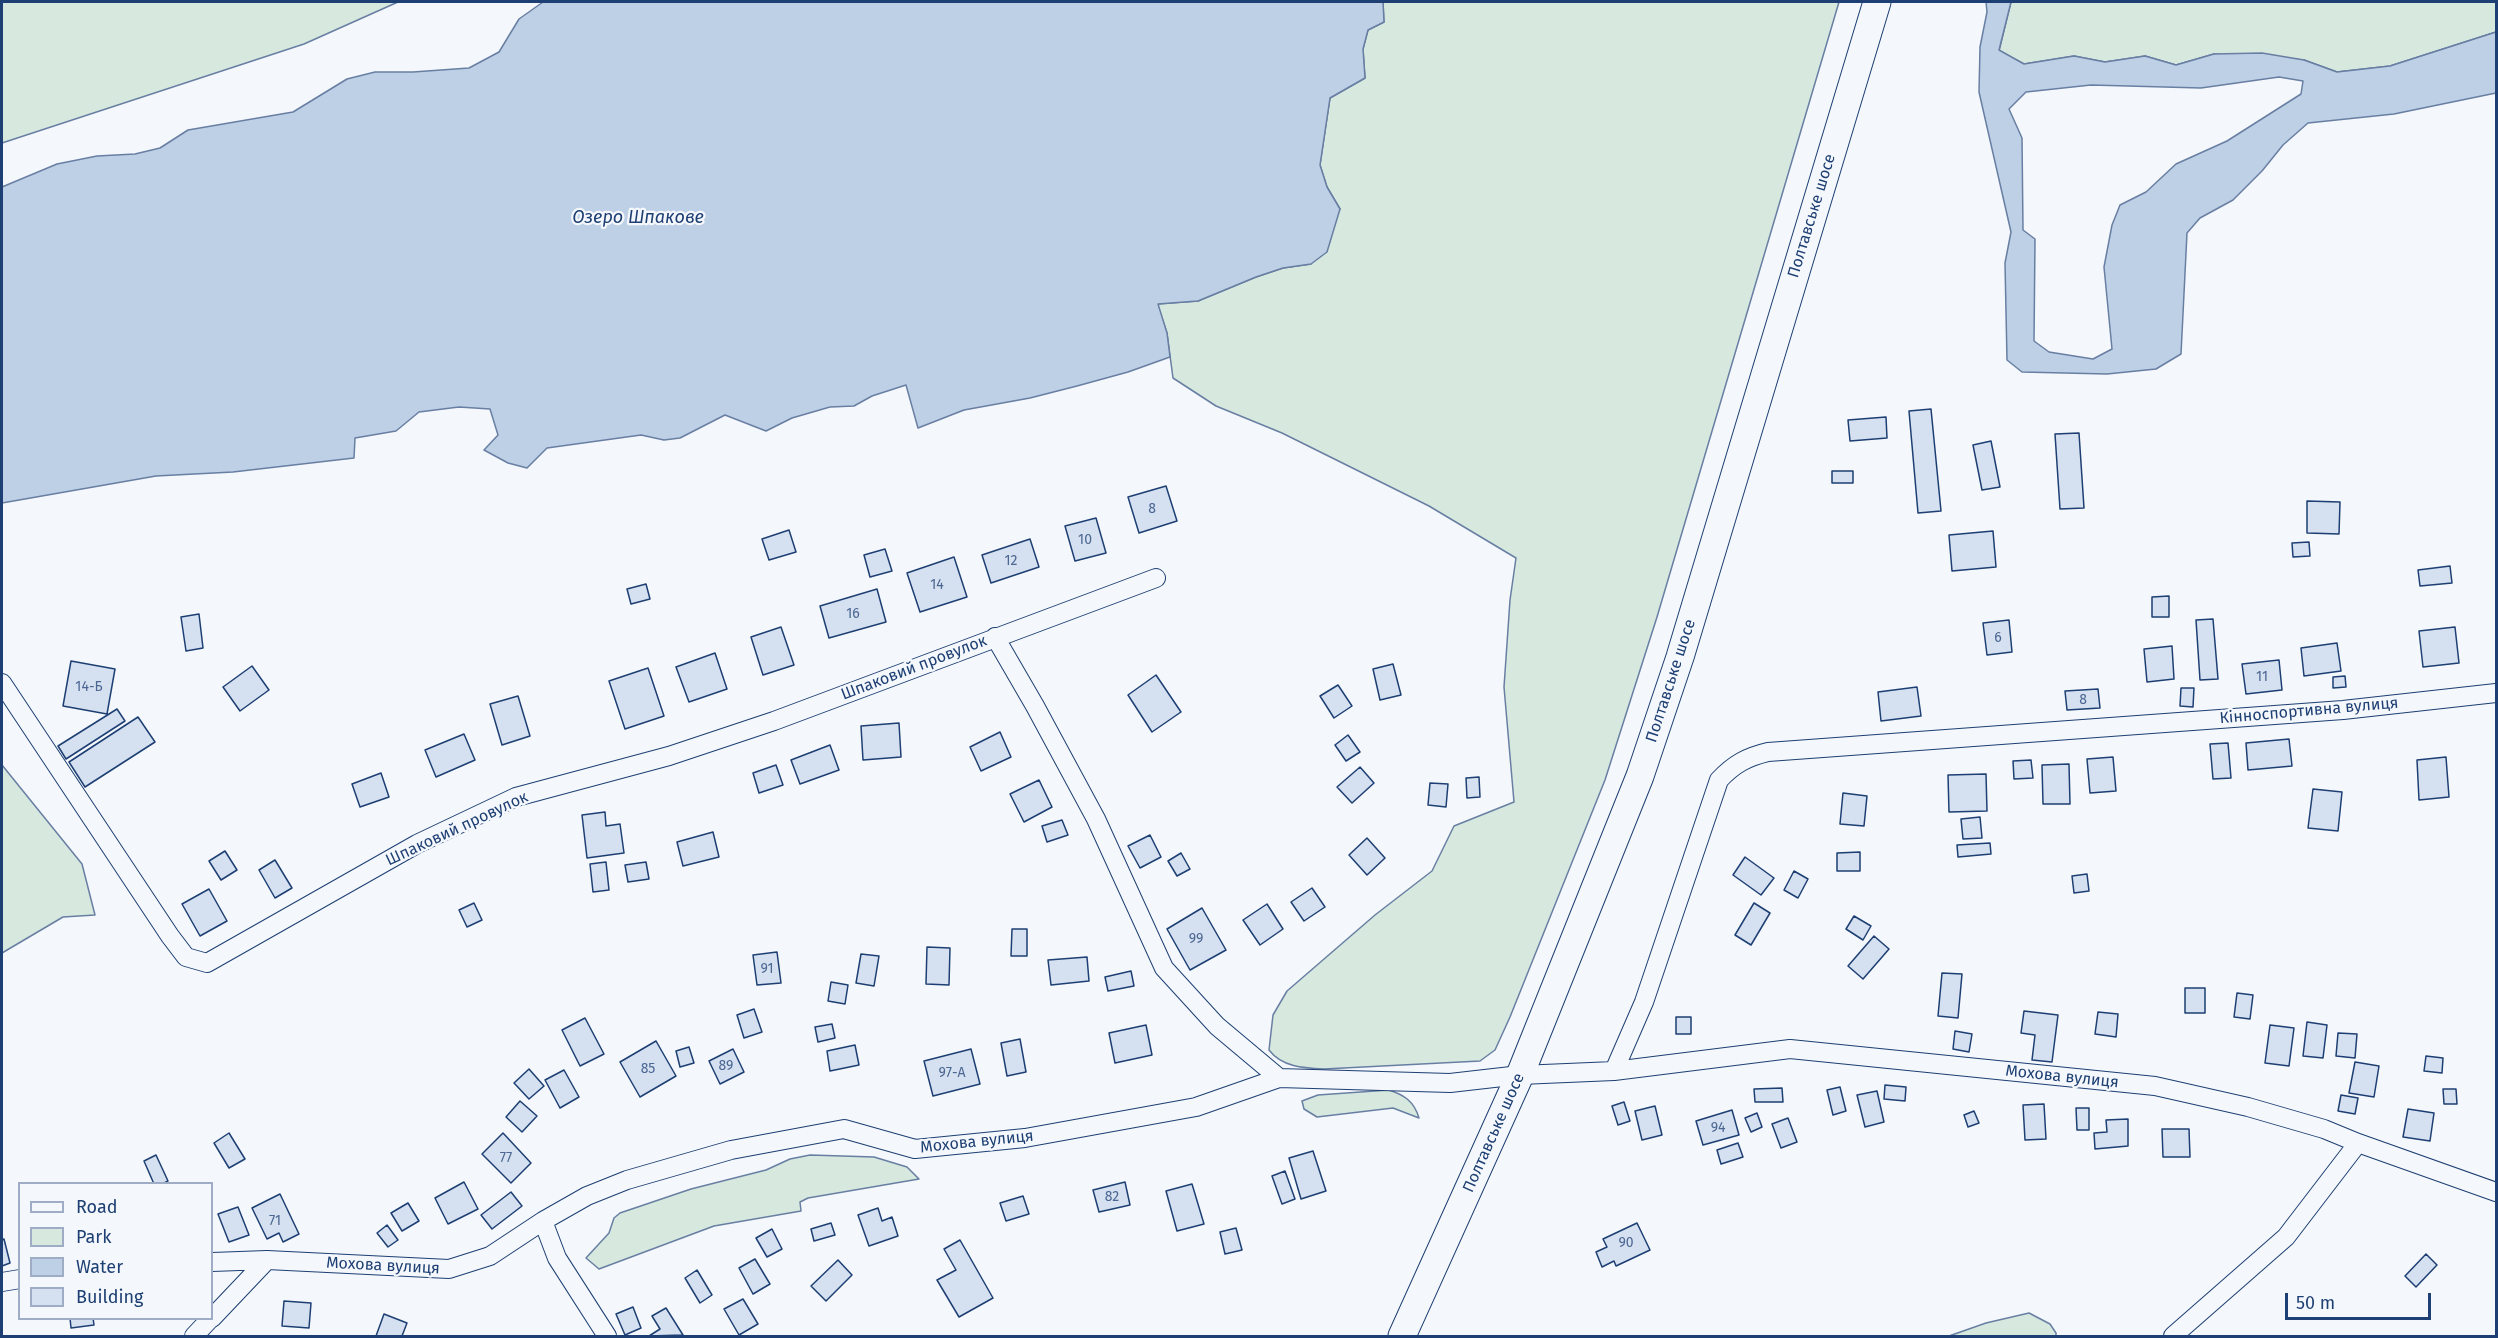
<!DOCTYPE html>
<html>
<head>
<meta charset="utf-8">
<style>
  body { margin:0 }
  #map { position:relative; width:2498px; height:1338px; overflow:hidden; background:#f4f7fb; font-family:"Fira Sans",sans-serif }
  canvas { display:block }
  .frame { position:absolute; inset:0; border:3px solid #1d3f73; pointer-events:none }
  .legend { position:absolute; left:18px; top:1182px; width:195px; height:138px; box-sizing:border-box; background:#f4f7fb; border:2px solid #9eadc5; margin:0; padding:8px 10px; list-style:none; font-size:18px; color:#1d3f73 }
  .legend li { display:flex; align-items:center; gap:12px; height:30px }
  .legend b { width:30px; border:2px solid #9eadc5 }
  .scale { position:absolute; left:2285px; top:1293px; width:146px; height:27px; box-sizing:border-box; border:3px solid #1d3f73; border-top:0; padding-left:8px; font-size:18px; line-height:21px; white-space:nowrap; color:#1d3f73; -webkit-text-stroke:4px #f4f7fb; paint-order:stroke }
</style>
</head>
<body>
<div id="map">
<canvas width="2498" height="1338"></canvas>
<div class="frame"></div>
<ul class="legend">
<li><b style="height:8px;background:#f4f7fb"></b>Road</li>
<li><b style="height:16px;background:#d7e8df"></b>Park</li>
<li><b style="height:16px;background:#bed0e5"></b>Water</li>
<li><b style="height:16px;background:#d5e0f0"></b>Building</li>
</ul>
<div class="scale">50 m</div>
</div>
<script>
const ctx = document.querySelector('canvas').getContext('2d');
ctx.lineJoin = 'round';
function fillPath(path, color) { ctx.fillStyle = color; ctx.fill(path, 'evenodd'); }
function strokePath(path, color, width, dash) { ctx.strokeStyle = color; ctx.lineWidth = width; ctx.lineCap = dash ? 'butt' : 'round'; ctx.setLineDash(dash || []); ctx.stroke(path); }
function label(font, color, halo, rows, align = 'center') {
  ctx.font = font + ' "Fira Sans",sans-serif'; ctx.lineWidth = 4.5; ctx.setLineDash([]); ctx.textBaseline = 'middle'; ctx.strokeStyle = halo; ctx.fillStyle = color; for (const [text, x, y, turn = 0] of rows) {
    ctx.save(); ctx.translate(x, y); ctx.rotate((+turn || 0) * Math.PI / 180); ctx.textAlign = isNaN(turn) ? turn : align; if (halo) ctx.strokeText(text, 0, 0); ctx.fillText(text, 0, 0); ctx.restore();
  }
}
const green = new Path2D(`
  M 2,2 L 398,2 L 304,44 L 2,143 Z
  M 1383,2 L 1839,2 L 1657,617 L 1605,780 L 1510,1017 L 1495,1050 L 1480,1061 L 1324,1069 C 1303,1068 1282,1067 1269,1050 L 1273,1015 L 1287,991 L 1375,915 L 1432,871 L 1454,826 L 1514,802 L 1504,687 L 1510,600 L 1516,558 L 1429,506 L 1282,433 L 1216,406 L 1173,378 L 1167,333 L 1157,304 L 1198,301 L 1256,277 L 1283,268 L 1311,264 L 1340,209 L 1327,187 L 1320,165 L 1330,98 L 1365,78 L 1363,49 L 1368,30 L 1384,22 Z
  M 2011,2 L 2496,2 L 2496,32 L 2390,66 L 2337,72 L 2304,60 L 2214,54 L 2176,65 L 2145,56 L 2105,62 L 2074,56 L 2024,64 L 1999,51 Z
  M 2,765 L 82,864 L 95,915 L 63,917 L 2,953 Z
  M 1389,1090 C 1404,1095 1414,1101 1419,1118 L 1393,1108 L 1317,1117 L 1304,1109 L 1302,1101 L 1318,1095 Z
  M 810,1155 L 874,1157 L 907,1167 L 919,1179 L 808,1198 L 800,1202 L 801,1211 L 714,1226 L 599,1269 L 586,1258 L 609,1233 L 614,1218 L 620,1213 L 691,1189 L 766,1170 L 790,1159 Z
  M 2029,1313 L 2050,1324 L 2056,1333 L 2056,1336 L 1949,1336 L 1986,1323 Z`);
fillPath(green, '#d7e8df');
strokePath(green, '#687fa3', 1.5);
const water = new Path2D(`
  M 543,2 L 1383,2 L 1384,22 L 1368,30 L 1363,49 L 1365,78 L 1330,98 L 1320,165 L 1327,187 L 1340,209 L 1327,252 L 1311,264 L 1283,268 L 1256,277 L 1198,301 L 1158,304 L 1167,333 L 1170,357 L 1128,372 L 1077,386 L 1030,398 L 964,410 L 918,428 L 906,385 L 872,396 L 854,406 L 830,407 L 792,418 L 766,431 L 725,415 L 680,438 L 664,440 L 641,435 L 547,448 L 527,468 L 508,463 L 484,450 L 498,435 L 490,409 L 459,407 L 419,412 L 396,431 L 355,438 L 354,458 L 233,472 L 156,476 L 2,503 L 2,187 L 57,164 L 97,156 L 135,154 L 160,148 L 188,130 L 293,112 L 347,79 L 375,72 L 413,72 L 469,68 L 499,52 L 519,19 Z
  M 1986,2 L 2011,2 L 1999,50 L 2024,64 L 2074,56 L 2105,62 L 2145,56 L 2176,65 L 2214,54 L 2262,53 L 2304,60 L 2337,72 L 2390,66 L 2496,32 L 2496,93 L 2394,114 L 2308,123 L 2283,145 L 2262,171 L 2233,200 L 2200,218 L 2187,233 L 2181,354 L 2156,369 L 2107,374 L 2022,372 L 2007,360 L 2005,263 L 2011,232 L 1979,92 L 1980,47 L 1987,12 ZM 2279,77 L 2303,81 L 2301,94 L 2227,141 L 2176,164 L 2146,192 L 2120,205 L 2112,225 L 2104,267 L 2112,349 L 2093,359 L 2049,352 L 2034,341 L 2035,239 L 2023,230 L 2022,138 L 2009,109 L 2026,92 L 2091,85 L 2201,88 Z`);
fillPath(water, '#bed0e5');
strokePath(water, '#687fa3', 1.5);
const building = new Path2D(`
  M 1931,409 L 1941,511 L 1918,513 L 1909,411 Z
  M 1886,417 L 1887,438 L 1850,441 L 1848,420 Z
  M 2079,433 L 2084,508 L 2060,509 L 2055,434 Z
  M 1991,441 L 2000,487 L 1982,490 L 1973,445 Z
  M 1832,471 L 1853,471 L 1853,483 L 1832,483 Z
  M 1166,486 L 1177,521 L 1139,533 L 1128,497 Z
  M 2307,501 L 2340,502 L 2339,534 L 2307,533 Z
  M 1096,518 L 1106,553 L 1075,561 L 1065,526 Z
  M 789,530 L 796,552 L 769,560 L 762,539 Z
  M 1993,531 L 1996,567 L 1952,571 L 1949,535 Z
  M 1030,539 L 1039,567 L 991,583 L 982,555 Z
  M 2309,542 L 2310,556 L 2293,557 L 2292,543 Z
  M 885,549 L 892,571 L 870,577 L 864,555 Z
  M 954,557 L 967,597 L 920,612 L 907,573 Z
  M 2450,566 L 2452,583 L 2420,586 L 2418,570 Z
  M 646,584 L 650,599 L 631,604 L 627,589 Z
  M 877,589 L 886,622 L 829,638 L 820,606 Z
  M 2169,596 L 2169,617 L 2152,617 L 2152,597 Z
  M 199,614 L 203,648 L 186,651 L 181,617 Z
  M 2213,619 L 2218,679 L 2200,680 L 2196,620 Z
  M 2009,620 L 2012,652 L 1987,655 L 1983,623 Z
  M 781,627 L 794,665 L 763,675 L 751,637 Z
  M 2455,627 L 2459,663 L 2423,667 L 2419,631 Z
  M 2337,643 L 2341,671 L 2304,676 L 2301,648 Z
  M 2172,646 L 2174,679 L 2147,682 L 2144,649 Z
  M 715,653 L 727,689 L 689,702 L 676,667 Z
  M 2279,660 L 2282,690 L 2246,694 L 2242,664 Z
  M 71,661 L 115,669 L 107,714 L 63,706 Z
  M 1393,664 L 1401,695 L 1380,700 L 1373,669 Z
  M 252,666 L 269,690 L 240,711 L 223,687 Z
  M 648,668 L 664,716 L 625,729 L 609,681 Z
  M 1156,675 L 1181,712 L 1152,732 L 1128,695 Z
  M 2345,676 L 2346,687 L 2333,688 L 2333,677 Z
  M 1338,685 L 1352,706 L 1334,718 L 1320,696 Z
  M 1917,687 L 1921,716 L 1881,721 L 1878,692 Z
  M 2181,688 L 2194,688 L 2193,707 L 2180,706 Z
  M 2098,689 L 2100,708 L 2067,710 L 2065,691 Z
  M 518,696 L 530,736 L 502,745 L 490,704 Z
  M 117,709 L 125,721 L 66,759 L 58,746 Z
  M 138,717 L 155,742 L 85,787 L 69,762 Z
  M 899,723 L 901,757 L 863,760 L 861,726 Z
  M 1000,732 L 1011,757 L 981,771 L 970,747 Z
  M 464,734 L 475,760 L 436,777 L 425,750 Z
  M 1348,735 L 1360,752 L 1346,761 L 1335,745 Z
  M 2289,739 L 2292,766 L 2248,770 L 2246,743 Z
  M 2228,743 L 2231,778 L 2213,779 L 2210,744 Z
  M 830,745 L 839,770 L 800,784 L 791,760 Z
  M 2113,757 L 2116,791 L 2090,793 L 2087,759 Z
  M 2446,757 L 2449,797 L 2419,800 L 2417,760 Z
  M 2031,760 L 2033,778 L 2014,779 L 2013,761 Z
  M 2069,764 L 2070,804 L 2043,804 L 2042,765 Z
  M 776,765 L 783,785 L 759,793 L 753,773 Z
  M 1360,767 L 1374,783 L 1352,803 L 1337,787 Z
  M 381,773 L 389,797 L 360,807 L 352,784 Z
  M 1986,774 L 1987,811 L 1949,812 L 1948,775 Z
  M 1479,777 L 1480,797 L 1467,798 L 1466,778 Z
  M 1039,780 L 1052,807 L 1024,822 L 1010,794 Z
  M 1430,783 L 1448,784 L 1446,807 L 1428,805 Z
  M 2313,789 L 2342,792 L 2338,831 L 2308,828 Z
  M 1843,793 L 1867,796 L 1864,826 L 1840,824 Z
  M 605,812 L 606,826 L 620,824 L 624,853 L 587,858 L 582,815 Z
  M 1980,817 L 1982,838 L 1963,839 L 1961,819 Z
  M 1062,820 L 1068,835 L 1047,842 L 1042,826 Z
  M 713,832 L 719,857 L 683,866 L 677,842 Z
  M 1150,835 L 1161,857 L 1140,868 L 1128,846 Z
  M 1367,838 L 1385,858 L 1367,875 L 1349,855 Z
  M 1990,843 L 1991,854 L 1958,857 L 1957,845 Z
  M 225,851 L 237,870 L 221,880 L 209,861 Z
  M 1860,852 L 1860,871 L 1837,871 L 1837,853 Z
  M 1181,853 L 1190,869 L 1177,876 L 1168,861 Z
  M 1745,857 L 1774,878 L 1761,895 L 1733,875 Z
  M 275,860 L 292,888 L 275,898 L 259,870 Z
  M 606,862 L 609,890 L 593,892 L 590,864 Z
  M 646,862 L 649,879 L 628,882 L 625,865 Z
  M 1794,871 L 1808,879 L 1798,898 L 1784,890 Z
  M 2087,874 L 2089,891 L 2074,893 L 2072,876 Z
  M 1312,888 L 1325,907 L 1304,921 L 1291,902 Z
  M 209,889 L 227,921 L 200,936 L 182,904 Z
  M 474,903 L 482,920 L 467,927 L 459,910 Z
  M 1754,903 L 1770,913 L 1751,945 L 1735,935 Z
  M 1267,904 L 1283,929 L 1260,945 L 1243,920 Z
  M 1202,908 L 1226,950 L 1190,970 L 1167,929 Z
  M 1854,916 L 1871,926 L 1863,940 L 1846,929 Z
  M 1012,929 L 1027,929 L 1027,956 L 1011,956 Z
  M 1874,936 L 1889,949 L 1863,979 L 1848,966 Z
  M 927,947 L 950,948 L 949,985 L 926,984 Z
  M 777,952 L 781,983 L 757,985 L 753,955 Z
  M 861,954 L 879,956 L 874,986 L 856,983 Z
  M 1087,957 L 1089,981 L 1051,985 L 1048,960 Z
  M 1131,971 L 1134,986 L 1108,991 L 1105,977 Z
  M 1942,973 L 1962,974 L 1958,1018 L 1938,1016 Z
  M 831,982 L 848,985 L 845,1004 L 828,1001 Z
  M 2185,988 L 2205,988 L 2205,1013 L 2185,1013 Z
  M 2237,993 L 2253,995 L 2250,1019 L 2234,1017 Z
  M 754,1009 L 762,1032 L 744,1038 L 737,1015 Z
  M 2024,1011 L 2058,1015 L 2052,1062 L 2032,1060 L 2035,1035 L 2021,1033 Z
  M 2098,1012 L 2118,1014 L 2116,1037 L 2095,1034 Z
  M 1676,1017 L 1691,1017 L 1691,1034 L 1676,1034 Z
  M 585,1018 L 604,1054 L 580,1066 L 562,1030 Z
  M 2307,1022 L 2327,1025 L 2323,1058 L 2303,1056 Z
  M 832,1024 L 835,1038 L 818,1042 L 815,1027 Z
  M 1146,1025 L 1152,1055 L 1115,1063 L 1109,1033 Z
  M 2270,1025 L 2294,1028 L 2289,1066 L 2265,1063 Z
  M 1955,1031 L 1972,1034 L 1969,1052 L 1953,1049 Z
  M 2338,1033 L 2357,1034 L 2355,1058 L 2336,1056 Z
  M 1020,1039 L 1026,1072 L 1007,1076 L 1001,1043 Z
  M 656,1041 L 676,1076 L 640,1097 L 620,1062 Z
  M 855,1045 L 859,1065 L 830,1071 L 827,1051 Z
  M 689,1047 L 694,1063 L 680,1067 L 676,1051 Z
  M 733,1049 L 744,1072 L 720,1084 L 709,1061 Z
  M 971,1049 L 980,1084 L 933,1096 L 924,1061 Z
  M 2426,1056 L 2443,1058 L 2442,1073 L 2424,1071 Z
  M 2355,1062 L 2379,1066 L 2374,1097 L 2349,1093 Z
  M 529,1069 L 544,1086 L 529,1099 L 514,1083 Z
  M 564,1070 L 579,1097 L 560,1108 L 545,1080 Z
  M 1885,1085 L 1906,1087 L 1905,1101 L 1884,1099 Z
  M 1840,1087 L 1846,1111 L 1833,1115 L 1827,1090 Z
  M 1782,1088 L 1783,1102 L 1755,1102 L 1754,1089 Z
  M 2443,1089 L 2456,1089 L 2457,1104 L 2444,1104 Z
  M 1877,1091 L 1884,1122 L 1865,1127 L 1857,1095 Z
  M 2341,1095 L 2358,1098 L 2355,1114 L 2338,1111 Z
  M 520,1101 L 537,1116 L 522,1132 L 506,1117 Z
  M 1624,1102 L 1630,1121 L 1618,1125 L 1612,1106 Z
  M 2044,1104 L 2046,1139 L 2025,1140 L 2023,1105 Z
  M 1655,1106 L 1662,1135 L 1642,1140 L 1635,1111 Z
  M 2076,1108 L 2089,1108 L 2089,1130 L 2077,1130 Z
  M 2408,1109 L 2434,1113 L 2430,1141 L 2403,1137 Z
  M 1732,1110 L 1739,1135 L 1703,1145 L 1696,1121 Z
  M 1974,1111 L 1979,1123 L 1968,1127 L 1964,1115 Z
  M 1757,1113 L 1762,1127 L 1751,1132 L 1745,1118 Z
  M 1788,1118 L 1797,1142 L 1781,1148 L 1772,1124 Z
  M 2128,1119 L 2128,1146 L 2095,1149 L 2094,1133 L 2107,1132 L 2106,1120 Z
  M 2162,1129 L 2189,1129 L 2190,1157 L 2163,1157 Z
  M 229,1133 L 245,1159 L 229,1168 L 214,1143 Z
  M 503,1133 L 531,1163 L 511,1183 L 482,1154 Z
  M 1738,1143 L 1743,1157 L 1721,1164 L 1717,1150 Z
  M 1313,1151 L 1326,1191 L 1301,1199 L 1289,1158 Z
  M 156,1155 L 168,1181 L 162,1184 L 154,1184 L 144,1161 Z
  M 1285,1171 L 1295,1199 L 1282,1204 L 1272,1176 Z
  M 464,1182 L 478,1209 L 448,1224 L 435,1198 Z
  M 1125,1182 L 1130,1205 L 1099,1212 L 1093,1190 Z
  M 1192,1184 L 1204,1224 L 1177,1231 L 1166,1191 Z
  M 511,1192 L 522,1206 L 492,1229 L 481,1215 Z
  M 280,1194 L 299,1234 L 283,1242 L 279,1233 L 267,1239 L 252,1208 Z
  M 1023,1196 L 1029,1214 L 1006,1221 L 1000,1203 Z
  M 408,1203 L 419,1221 L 402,1231 L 391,1213 Z
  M 238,1207 L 249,1235 L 229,1242 L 218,1214 Z
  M 878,1208 L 882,1221 L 892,1217 L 898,1236 L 869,1246 L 858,1215 Z
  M 831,1223 L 835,1235 L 814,1241 L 811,1229 Z
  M 1637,1223 L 1650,1250 L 1616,1266 L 1614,1261 L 1602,1267 L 1596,1252 L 1607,1247 L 1603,1239 Z
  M 387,1225 L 398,1240 L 388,1247 L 377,1233 Z
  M 1236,1228 L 1242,1250 L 1225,1254 L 1220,1232 Z
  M 772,1229 L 782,1249 L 767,1257 L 756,1238 Z
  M 4,1239 L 10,1263 L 2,1266 L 2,1240 Z
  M 960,1240 L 993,1298 L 959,1317 L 937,1280 L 956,1270 L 944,1249 Z
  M 2426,1254 L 2437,1265 L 2416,1287 L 2405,1276 Z
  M 755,1259 L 770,1284 L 753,1294 L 739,1268 Z
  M 838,1260 L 852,1275 L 826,1301 L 811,1286 Z
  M 697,1270 L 712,1295 L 700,1303 L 685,1278 Z
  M 743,1299 L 758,1324 L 739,1335 L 724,1309 Z
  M 284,1301 L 311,1303 L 309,1328 L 282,1326 Z
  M 633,1307 L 641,1328 L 625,1335 L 616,1314 Z
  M 666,1308 L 683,1335 L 649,1336 L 660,1329 L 652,1316 Z
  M 384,1314 L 407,1323 L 402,1336 L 376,1336 Z
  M 70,1318 L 93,1318 L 94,1325 L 71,1328 Z`);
fillPath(building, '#d5e0f0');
strokePath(building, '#1d3f73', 1.5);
const street = new Path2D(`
  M 995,637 L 1035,706 L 1096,819 L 1164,968 L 1217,1026 L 1279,1078
  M 2,683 L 170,936 L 186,957 L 207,963 L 417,844 L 516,797 L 669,756 L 774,721 L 1156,578
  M 1614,1071 L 1644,1002 L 1719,780 C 1734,764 1747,757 1768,752 L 2343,710 L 2496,693
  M 543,1221 L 557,1258 L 607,1336
  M 212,1262 L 267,1260 L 449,1269 L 490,1256 L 543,1221 L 587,1196 L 627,1180 L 731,1150 L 844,1129 L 915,1149 L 1025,1138 L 1196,1107 L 1279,1078 L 1450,1083 L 1520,1075 L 1614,1071 L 1790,1049 L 2155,1086 L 2248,1107 L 2324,1129 L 2358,1143 L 2496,1192
  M 2,1282 L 20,1279
  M 212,1318 L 267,1260
  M 194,1336 L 211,1318
  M 2173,1336 L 2286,1237 L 2358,1143`);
const primary = new Path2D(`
  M 1402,1336 L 1520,1075 L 1640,776 L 1680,657 L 1877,2`);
strokePath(street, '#1d3f73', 20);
strokePath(primary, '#1d3f73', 29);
strokePath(street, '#f4f7fb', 18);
strokePath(primary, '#f4f7fb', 27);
label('14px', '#4b6792', null, [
  ["8",1152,509],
  ["10",1085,540],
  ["12",1011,561],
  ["14",937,585],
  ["16",853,614],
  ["6",1998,638],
  ["11",2262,677],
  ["14-Б",89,687],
  ["8",2083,700],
  ["99",1196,939],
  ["91",767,969],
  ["89",726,1066],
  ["85",648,1069],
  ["97-А",952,1073],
  ["94",1718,1128],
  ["77",506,1158],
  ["82",1112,1197],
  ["71",275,1221],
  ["90",1626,1243]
]);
label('16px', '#1d3f73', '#f4f7fb', [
  ["Полтавське шосе",1812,216,-73],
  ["Шпаковий провулок",914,668,-21],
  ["Полтавське шосе",1671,681,-72],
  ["Кінноспортивна вулиця",2309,711,-5],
  ["Шпаковий провулок",457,829,-25],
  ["Мохова вулиця",2062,1077,6],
  ["Полтавське шосе",1494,1133,-66],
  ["Мохова вулиця",977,1142,-6],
  ["Мохова вулиця",383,1266,3]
]);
label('italic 18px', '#1d3f73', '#f4f7fb', [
  ["Озеро Шпакове",638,218]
]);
</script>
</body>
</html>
